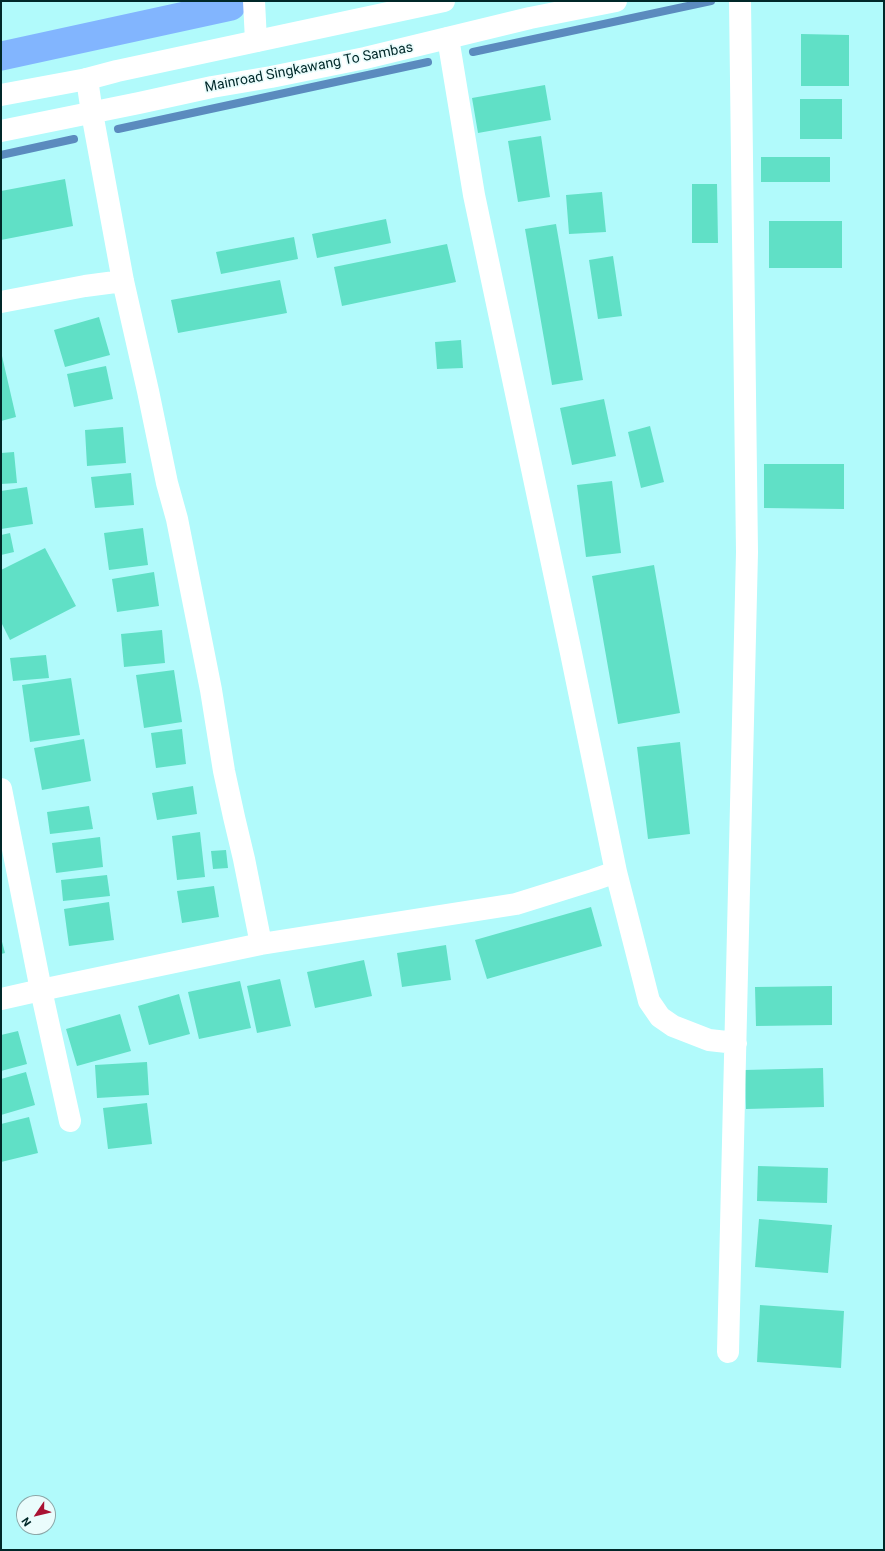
<!DOCTYPE html>
<html>
<head>
<meta charset="utf-8">
<style>
  body { margin:0 }
  #map { position:relative; width:885px; height:1551px; overflow:hidden; background:#b1fafb; font-family:Roboto,sans-serif }
  canvas { display:block }
  .frame { position:absolute; inset:0; border:2px solid #002829; pointer-events:none }
  .north { position:absolute; left:16px; top:1495px; width:40px; height:40px; box-sizing:border-box; background:#eafcfc; border:1px solid #8ca7a8; border-radius:50%; rotate:235deg; font-size:11px; font-weight:700; line-height:16px; text-align:center; color:#002829 }
  .north::after { content:''; display:block; margin:auto; width:14px; height:18px; background:#a91233; clip-path:polygon(50% 0,100% 100%,50% 72%,0 100%) }
</style>
</head>
<body>
<div id="map">
<canvas width="885" height="1551"></canvas>
<div class="frame"></div>
<div class="north">N</div>
</div>
<script>
const ctx = document.querySelector('canvas').getContext('2d');
ctx.lineJoin = 'round';
function strokePath(path, color, width, dash) { ctx.strokeStyle = color; ctx.lineWidth = width; ctx.lineCap = dash ? 'butt' : 'round'; ctx.setLineDash(dash || []); ctx.stroke(path); }
function fillPath(path, color) { ctx.fillStyle = color; ctx.fill(path, 'evenodd'); }
function label(font, color, halo, rows, align = 'center') {
  ctx.font = font + ' Roboto,sans-serif'; ctx.lineWidth = 3.5; ctx.setLineDash([]); ctx.textBaseline = 'middle'; ctx.strokeStyle = halo; ctx.fillStyle = color; for (const [text, x, y, turn = 0] of rows) {
    ctx.save(); ctx.translate(x, y); ctx.rotate((+turn || 0) * Math.PI / 180); ctx.textAlign = isNaN(turn) ? turn : align; if (halo) ctx.strokeText(text, 0, 0); ctx.fillText(text, 0, 0); ctx.restore();
  }
}
strokePath(new Path2D(`
  M 473,52 L 711,1
  M 118,129 L 428,62
  M 1,155 L 74,139`), '#5b8bbe', 8);
strokePath(new Path2D(`
  M 1,56 L 231,6`), '#82b5fe', 29);
fillPath(new Path2D(`
  M 801,34 L 849,35 L 849,86 L 801,86 Z
  M 545,85 L 551,120 L 478,133 L 472,98 Z
  M 800,99 L 842,99 L 842,139 L 800,139 Z
  M 541,136 L 550,197 L 518,202 L 508,141 Z
  M 761,157 L 830,157 L 830,182 L 761,182 Z
  M 65,179 L 73,226 L 1,240 L 1,191 Z
  M 692,184 L 717,184 L 718,243 L 692,243 Z
  M 602,192 L 606,232 L 569,234 L 566,195 Z
  M 386,219 L 391,243 L 317,258 L 312,234 Z
  M 769,221 L 842,221 L 842,268 L 769,268 Z
  M 556,224 L 583,380 L 552,385 L 525,229 Z
  M 294,237 L 298,259 L 221,274 L 216,252 Z
  M 447,244 L 456,282 L 342,306 L 334,267 Z
  M 613,256 L 622,316 L 598,319 L 589,260 Z
  M 280,280 L 287,313 L 178,333 L 171,300 Z
  M 99,317 L 110,355 L 65,367 L 54,330 Z
  M 461,340 L 463,368 L 437,369 L 435,342 Z
  M 2,356 L 16,417 L 1,421 L 1,357 Z
  M 106,366 L 113,399 L 74,407 L 67,374 Z
  M 604,399 L 616,456 L 572,465 L 560,408 Z
  M 650,426 L 664,482 L 641,488 L 628,432 Z
  M 123,427 L 126,463 L 87,466 L 85,430 Z
  M 14,452 L 17,483 L 1,484 L 1,453 Z
  M 764,464 L 844,464 L 844,509 L 764,508 Z
  M 131,473 L 134,505 L 95,508 L 91,477 Z
  M 612,481 L 621,553 L 586,557 L 577,485 Z
  M 27,487 L 33,524 L 1,529 L 1,491 Z
  M 143,528 L 148,565 L 109,570 L 104,533 Z
  M 10,533 L 14,552 L 1,555 L 1,535 Z
  M 45,548 L 76,606 L 10,640 L 1,622 L 1,570 Z
  M 654,565 L 680,713 L 618,724 L 592,576 Z
  M 154,572 L 159,606 L 117,612 L 112,579 Z
  M 162,630 L 165,663 L 124,667 L 121,634 Z
  M 46,655 L 49,678 L 13,681 L 10,658 Z
  M 174,670 L 182,722 L 144,728 L 136,675 Z
  M 71,678 L 80,735 L 30,742 L 22,685 Z
  M 182,729 L 186,764 L 156,768 L 151,733 Z
  M 84,739 L 91,781 L 42,790 L 34,748 Z
  M 680,742 L 690,834 L 648,839 L 637,747 Z
  M 193,786 L 197,814 L 157,820 L 152,793 Z
  M 89,806 L 93,829 L 50,834 L 47,812 Z
  M 200,832 L 205,877 L 177,880 L 172,836 Z
  M 100,837 L 103,867 L 56,873 L 52,843 Z
  M 226,850 L 228,868 L 213,869 L 211,851 Z
  M 107,875 L 110,896 L 63,901 L 61,880 Z
  M 214,886 L 219,917 L 182,923 L 177,891 Z
  M 109,902 L 114,940 L 69,946 L 64,909 Z
  M 591,907 L 602,946 L 487,979 L 475,940 Z
  M 1,938 L 5,953 L 1,954 Z
  M 446,945 L 451,980 L 402,987 L 397,953 Z
  M 364,960 L 372,996 L 315,1008 L 307,972 Z
  M 280,979 L 291,1026 L 257,1033 L 247,986 Z
  M 240,981 L 251,1028 L 199,1039 L 188,992 Z
  M 832,986 L 832,1025 L 756,1026 L 755,987 Z
  M 179,994 L 190,1034 L 149,1045 L 138,1006 Z
  M 120,1014 L 131,1051 L 77,1066 L 66,1029 Z
  M 18,1031 L 27,1064 L 1,1071 L 1,1035 Z
  M 147,1062 L 149,1095 L 97,1098 L 95,1065 Z
  M 823,1068 L 824,1107 L 746,1109 L 745,1070 Z
  M 26,1072 L 35,1105 L 1,1115 L 1,1079 Z
  M 147,1103 L 152,1144 L 108,1149 L 103,1108 Z
  M 29,1117 L 38,1153 L 1,1162 L 1,1124 Z
  M 758,1166 L 828,1168 L 827,1203 L 757,1201 Z
  M 759,1219 L 832,1225 L 828,1273 L 755,1267 Z
  M 760,1305 L 844,1311 L 841,1368 L 757,1362 Z`), '#60e0c6');
strokePath(new Path2D(`
  M 254,1 L 256,41
  M 448,38 L 474,195 L 571,653 L 616,872
  M 87,79 L 92,113 L 123,281 L 148,391 L 167,483 L 177,519 L 211,690 L 224,771 L 234,817 L 244,859 L 261,944
  M 1,302 L 85,286 L 123,281
  M 1,789 L 41,990 L 261,944 L 516,904 L 593,880 L 616,872 L 649,1001 L 660,1017 L 673,1026 L 709,1040 L 736,1043
  M 1,999 L 41,990 L 70,1121
  M 728,1352 L 747,552 L 740,1`), '#fff', 22);
strokePath(new Path2D(`
  M 1,95 L 87,79 L 117,71 L 444,1
  M 1,131 L 139,103 L 212,87 L 271,77 L 365,58 L 530,18 L 616,1`), '#fff', 22);
label('14px', '#002829', '#eafcfc', [
  ["Mainroad Singkawang To Sambas",309,68,-11]
]);
</script>
</body>
</html>
